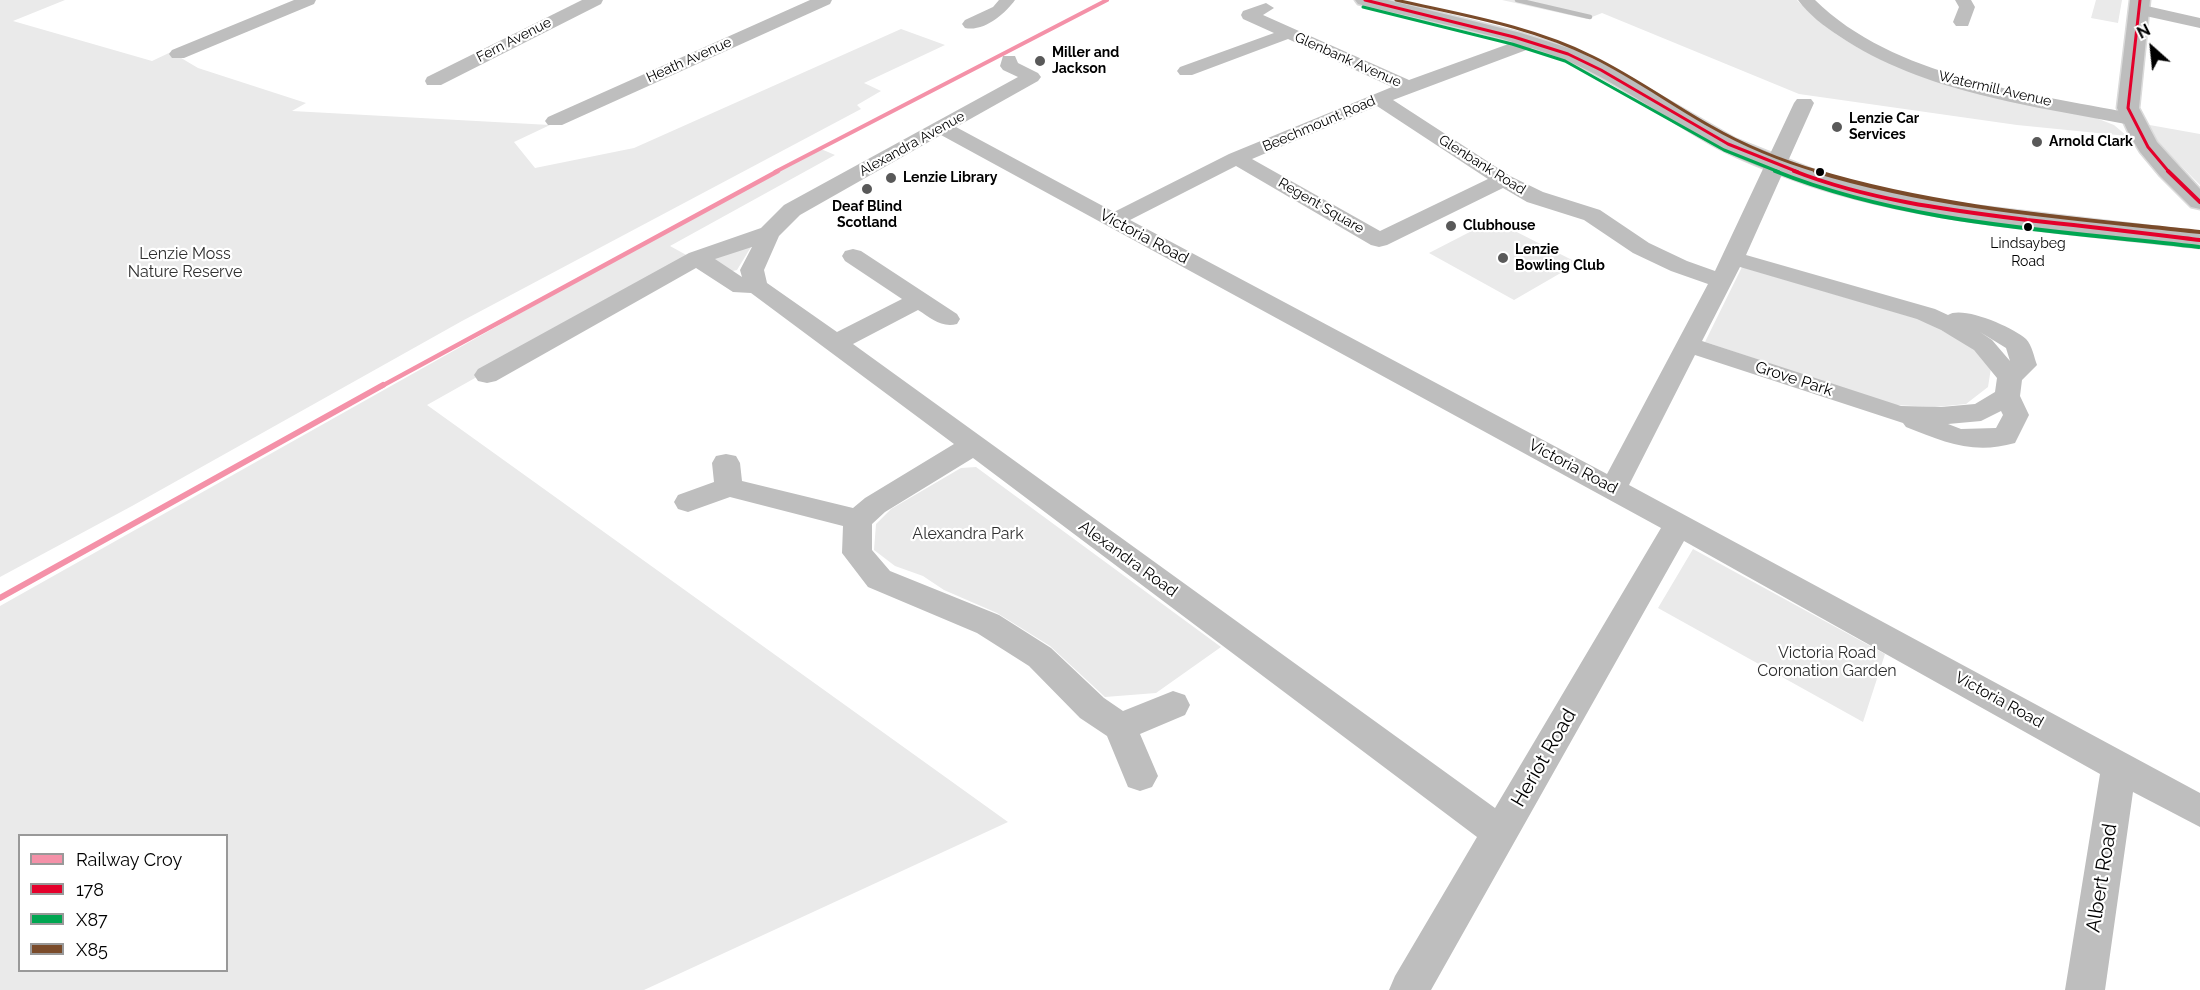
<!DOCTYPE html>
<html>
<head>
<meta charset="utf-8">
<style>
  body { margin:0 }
  #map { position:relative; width:2200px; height:990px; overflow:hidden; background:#fff; font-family:Raleway,sans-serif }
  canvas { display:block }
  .legend { position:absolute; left:18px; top:834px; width:210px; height:138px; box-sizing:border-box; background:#fff; border:2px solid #999; margin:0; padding:8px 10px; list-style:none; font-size:18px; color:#000 }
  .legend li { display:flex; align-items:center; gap:12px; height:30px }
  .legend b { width:30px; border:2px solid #999 }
  .north { position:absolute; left:2122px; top:18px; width:60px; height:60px; -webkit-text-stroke:4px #fff; paint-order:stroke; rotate:333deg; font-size:16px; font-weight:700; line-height:24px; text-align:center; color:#000 }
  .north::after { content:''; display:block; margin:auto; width:21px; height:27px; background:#000; clip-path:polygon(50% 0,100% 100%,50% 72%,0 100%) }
</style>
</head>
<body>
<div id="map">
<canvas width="2200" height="990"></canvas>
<ul class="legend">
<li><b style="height:8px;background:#f491a8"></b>Railway Croy</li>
<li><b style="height:8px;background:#e4002b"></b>178</li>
<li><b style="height:8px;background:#00a651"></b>X87</li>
<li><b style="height:8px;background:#7a4b2a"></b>X85</li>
</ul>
<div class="north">N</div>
</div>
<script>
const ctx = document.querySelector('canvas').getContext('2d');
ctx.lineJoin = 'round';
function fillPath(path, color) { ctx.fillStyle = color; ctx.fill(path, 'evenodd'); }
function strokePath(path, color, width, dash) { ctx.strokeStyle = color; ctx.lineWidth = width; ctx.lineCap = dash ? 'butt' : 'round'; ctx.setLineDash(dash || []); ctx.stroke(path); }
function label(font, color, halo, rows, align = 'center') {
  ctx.font = font + ' Raleway,sans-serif'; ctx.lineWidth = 4.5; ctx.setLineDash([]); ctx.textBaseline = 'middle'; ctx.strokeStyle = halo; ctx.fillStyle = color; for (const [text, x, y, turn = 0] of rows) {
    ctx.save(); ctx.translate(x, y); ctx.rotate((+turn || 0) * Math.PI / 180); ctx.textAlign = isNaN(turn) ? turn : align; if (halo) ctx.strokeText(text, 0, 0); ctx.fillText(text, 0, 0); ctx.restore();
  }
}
fillPath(new Path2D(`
  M 0,0 L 65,0 L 13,21 L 152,61 L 171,52 L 198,68 L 306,103 L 292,111 L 550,125 L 514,142 L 535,168 L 634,148 L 901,29 L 945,45 L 864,83 L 881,91 L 857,105 L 861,109 L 462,321 L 132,506 L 0,577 Z
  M 1502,0 L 1797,0 C 1849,56 1905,69 1976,87 C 2016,97 2056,108 2096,118 L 2114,125 L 2127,136 L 2017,125 L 1799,94 L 1602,13 L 1587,19 Z
  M 2096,0 L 2122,0 L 2118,23 L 2091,18 Z
  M 2144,124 L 2200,134 L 2200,185 L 2164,149 Z
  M 821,149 L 835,155 L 670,246 L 690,257 L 427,405 L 1008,822 L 644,990 L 0,990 L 0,606 L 654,238 ZM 20,836 L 226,836 L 226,970 L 20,970 Z
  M 1493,220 L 1578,263 L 1514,300 L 1429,253 Z
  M 754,242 L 737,270 L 728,272 L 709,256 Z
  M 1742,267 L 1922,320 L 1971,346 L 1991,368 L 1988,387 L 1966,404 L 1935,407 L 1894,405 L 1705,342 Z
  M 976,467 L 1221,647 L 1156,693 L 1105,697 L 1050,646 L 997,613 L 944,590 L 923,576 L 895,566 L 874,550 L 876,524 L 891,509 L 961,468 Z
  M 1693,549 L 1885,654 L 1863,722 L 1658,608 Z`), '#eaeaea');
strokePath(new Path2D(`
  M 1517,0 L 1590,17`), '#bcbcbc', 4.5);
const major = new Path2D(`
  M 1355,0 L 1388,0 L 1521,33 L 1575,50 L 1608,66 L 1736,139 L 1824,174 L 1908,196 L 1954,203 L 2200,232 L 2200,248 C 2072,233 1928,225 1806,184 C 1777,174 1745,162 1718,148 C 1665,119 1616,80 1560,58 C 1496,33 1425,21 1358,4 Z
  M 2130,0 L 2150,0 L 2139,108 L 2157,142 L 2200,189 L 2200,209 L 2191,207 L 2160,176 L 2140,152 L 2129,134 L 2117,108 Z`);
strokePath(major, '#dbdbdb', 3);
fillPath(new Path2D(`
  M 294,0 L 316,0 L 314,4 L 184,58 L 172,58 L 169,54 L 172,50 Z
  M 582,0 L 603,0 L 601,4 L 441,85 L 427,85 L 425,81 L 427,77 Z
  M 810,0 L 832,0 L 830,4 L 562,125 L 548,125 L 545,121 L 548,117 Z
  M 999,0 L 1015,0 C 1005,14 984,32 965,28 L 962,24 L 965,20 L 993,7 Z
  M 1798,0 L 1815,0 C 1893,77 2028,93 2131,113 L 2138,115 L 2141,119 L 2138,123 L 2131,125 C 2033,106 1924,93 1839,36 C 1824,26 1809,15 1798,0 Z
  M 1955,0 L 1971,0 L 1975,7 L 1968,26 L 1956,26 L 1953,22 L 1959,7 Z
  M 1266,3 L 1274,8 L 1263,15 L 1409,80 L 1525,38 L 1537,38 L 1540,42 L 1537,46 L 1393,100 L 1510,176 L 1543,192 L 1600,210 L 1649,243 L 1687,261 L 1715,271 L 1794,103 L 1797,99 L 1811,99 L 1814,103 L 1746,255 L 1935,309 L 1948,315 C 1962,305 2013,327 2026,339 C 2032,345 2034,357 2037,365 L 2022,380 L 2020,396 L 2029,415 L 2015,443 C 1973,455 1944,442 1906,427 L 1903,423 L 1695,355 L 1629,485 L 2200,793 L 2200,827 L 2133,792 L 2105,990 L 2065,990 L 2100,774 L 1684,541 L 1431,990 L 1389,990 L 1395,976 L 1477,837 L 973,458 L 885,512 L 872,524 L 872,550 L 890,571 L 999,615 L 1051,648 L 1104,698 L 1123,711 L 1173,691 L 1185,695 L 1190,705 L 1185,715 L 1140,734 L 1158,776 L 1152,787 L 1140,791 L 1128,787 L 1107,736 L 1080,718 L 1029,666 L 977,633 L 868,587 L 842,553 L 843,526 L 730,497 L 688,512 L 678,509 L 674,502 L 678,495 L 714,482 L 712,463 L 716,456 L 726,454 L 736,456 L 740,463 L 742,481 L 853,508 L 865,498 L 954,444 L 751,293 L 733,292 L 696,268 L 496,381 L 487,383 L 478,381 L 474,375 L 478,369 L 689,253 L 761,228 L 784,205 L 1018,77 L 1003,70 L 1000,66 L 1003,56 L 1015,56 L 1018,63 L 1038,73 L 1041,77 L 1038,81 L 956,127 L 1114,212 L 1229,154 L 1392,87 L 1288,39 L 1192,75 L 1180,75 L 1177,71 L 1180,67 L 1274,33 L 1243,19 L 1241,15 L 1243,11 ZM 1377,106 L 1488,179 L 1380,231 L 1252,159 ZM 941,135 L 1661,528 L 1495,808 L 853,344 L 918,310 C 931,318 941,328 957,324 L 960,319 L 957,314 L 861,251 L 853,249 L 845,251 L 842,256 L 845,261 L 902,299 L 837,332 L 767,283 L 764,270 L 779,236 L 800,215 ZM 1236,166 L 1371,245 L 1379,247 L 1387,245 L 1503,188 L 1527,202 L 1584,220 L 1633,253 L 1671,271 L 1708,284 L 1607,474 L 1130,220 ZM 752,247 L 740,270 L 742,277 L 715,259 ZM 1740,267 L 1917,319 L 1941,330 L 1974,350 L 1997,378 L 1995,392 L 1975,404 L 1941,407 L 1901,406 L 1702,341 ZM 1980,332 L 2006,348 L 2010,361 L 1992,340 ZM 2001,411 L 2003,415 L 1996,428 L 1961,429 L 1948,424 L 1981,421 Z
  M 2138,4 L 2200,18 L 2200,28 L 2132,13 L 2130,9 Z`), '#bebebe');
fillPath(major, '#bdbdbd');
strokePath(new Path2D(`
  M 1365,0 L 1514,37 L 1568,54 L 1601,70 L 1728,144 L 1798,172
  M 2140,0 L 2128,108 L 2148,147 L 2169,172`), '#e4002b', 3);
strokePath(new Path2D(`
  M 1794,171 C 1868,200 1948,210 2027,220 C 2085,226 2142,233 2200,240
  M 2168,171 L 2200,202`), '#e4002b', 4);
strokePath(new Path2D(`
  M 1363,7 L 1512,44 L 1565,61 L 1724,150 L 1779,172`), '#00a651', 3);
strokePath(new Path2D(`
  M 1775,171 C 1909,225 2057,230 2199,247`), '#00a651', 4);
strokePath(new Path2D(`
  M 1396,0 C 1462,15 1531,26 1593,57 C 1634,77 1671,104 1710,126 C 1745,146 1782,161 1820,172`), '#7a4b2a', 3);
strokePath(new Path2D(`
  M 1815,171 C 1940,209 2071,218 2200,232`), '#7a4b2a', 4);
strokePath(new Path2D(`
  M 775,172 L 1107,0`), '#f491a8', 4);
strokePath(new Path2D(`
  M 380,387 L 778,171`), '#f491a8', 4.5);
strokePath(new Path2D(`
  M 0,598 L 383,385`), '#f491a8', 6);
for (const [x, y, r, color] of [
  [1040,61,6,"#595959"],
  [1837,127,6,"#595959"],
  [2037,142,6,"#595959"],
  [1820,172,5,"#000"],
  [891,178,6,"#595959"],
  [867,189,6,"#595959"],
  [1451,226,6,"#595959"],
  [2028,227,5,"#000"],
  [1503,258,6,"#595959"]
]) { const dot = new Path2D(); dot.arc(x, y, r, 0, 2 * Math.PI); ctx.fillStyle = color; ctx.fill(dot); strokePath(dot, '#fff', 2); }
label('14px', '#000', '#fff', [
  ["Fern Avenue",514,40,-27],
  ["Heath Avenue",689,60,-24],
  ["Glenbank Avenue",1348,60,24],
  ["Watermill Avenue",1995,89,13],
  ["Beechmount Road",1319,124,-23],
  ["Alexandra Avenue",912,144,-29],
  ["Glenbank Road",1482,165,32],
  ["Regent Square",1321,206,30]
]);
label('bold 14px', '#000', '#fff', [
  ["Miller and",1052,53],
  ["Jackson",1052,69],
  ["Lenzie Car",1849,119],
  ["Services",1849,135],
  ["Arnold Clark",2049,142],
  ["Lenzie Library",903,178],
  ["Deaf Blind",867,207,"center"],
  ["Scotland",867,223,"center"],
  ["Clubhouse",1463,226],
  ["Lenzie",1515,250],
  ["Bowling Club",1515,266]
], 'left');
label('14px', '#000', '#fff', [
  ["Lindsaybeg",2028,244],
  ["Road",2028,262]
]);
label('16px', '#000', '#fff', [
  ["Victoria Road",1144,237,28],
  ["Grove Park",1794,379,18],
  ["Victoria Road",1573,467,28],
  ["Alexandra Road",1128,559,36],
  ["Victoria Road",1999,700,29]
]);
label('16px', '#2f2f2f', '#fff', [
  ["Lenzie Moss",185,254],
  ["Nature Reserve",185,272],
  ["Alexandra Park",968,534],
  ["Victoria Road",1827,653],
  ["Coronation Garden",1827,671]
]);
label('20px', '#000', '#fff', [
  ["Heriot Road",1544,758,-60],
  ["Albert Road",2102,878,-81]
]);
</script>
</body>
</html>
